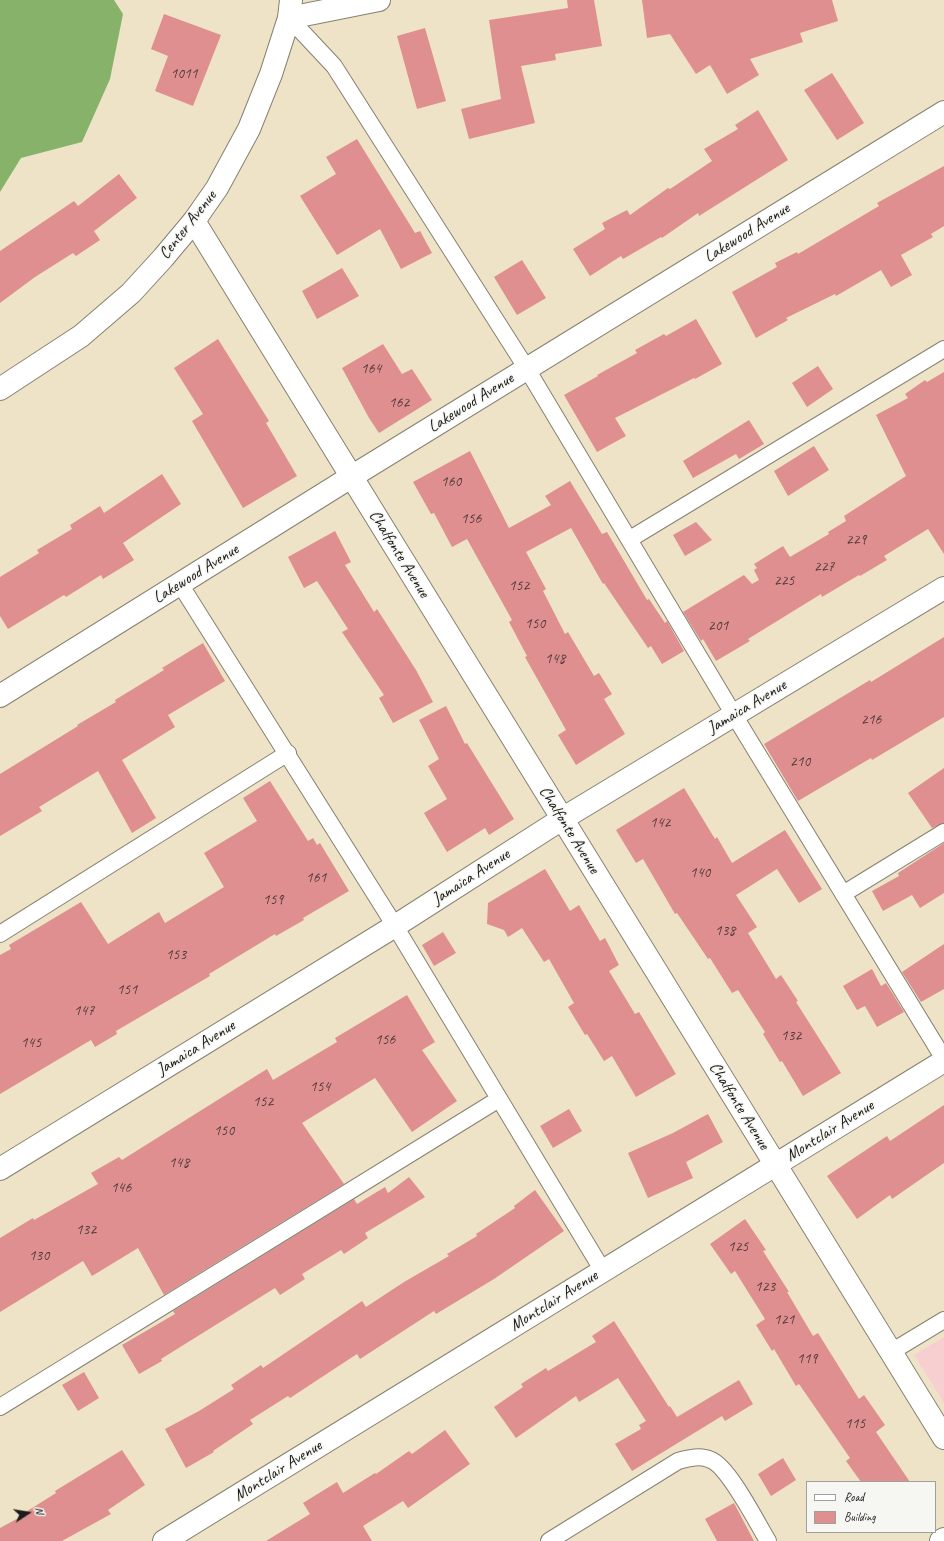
<!DOCTYPE html>
<html>
<head>
<meta charset="utf-8">
<style>
  body { margin:0 }
  #map { position:relative; width:944px; height:1541px; overflow:hidden; background:#eee3c6; font-family:Caveat,sans-serif }
  canvas { display:block }
  .legend { position:absolute; left:806px; top:1481px; width:130px; height:52px; box-sizing:border-box; background:#f6f6f2; border:1px solid #9f9f9c; margin:0; padding:5px 7px; list-style:none; font-size:12px; color:#1c1c1c }
  .legend li { display:flex; align-items:center; gap:8px; height:20px }
  .legend b { width:20px; border:1px solid #9f9f9c }
  .north { position:absolute; left:8px; top:1493px; width:40px; height:40px; -webkit-text-stroke:3px #f6f6f2; paint-order:stroke; rotate:78deg; font-size:11px; font-weight:700; line-height:16px; text-align:center; color:#1c1c1c }
  .north::after { content:''; display:block; margin:auto; width:14px; height:18px; background:#1c1c1c; clip-path:polygon(50% 0,100% 100%,50% 72%,0 100%) }
</style>
</head>
<body>
<div id="map">
<canvas width="944" height="1541"></canvas>
<ul class="legend">
<li><b style="height:5px;background:#fff"></b>Road</li>
<li><b style="height:11px;background:#df8f8f"></b>Building</li>
</ul>
<div class="north">N</div>
</div>
<script>
const ctx = document.querySelector('canvas').getContext('2d');
ctx.lineJoin = 'round';
function fillPath(path, color) { ctx.fillStyle = color; ctx.fill(path, 'evenodd'); }
function strokePath(path, color, width, dash) { ctx.strokeStyle = color; ctx.lineWidth = width; ctx.lineCap = dash ? 'butt' : 'round'; ctx.setLineDash(dash || []); ctx.stroke(path); }
function label(font, color, halo, rows, align = 'center') {
  ctx.font = font + ' Caveat,sans-serif'; ctx.lineWidth = 3; ctx.setLineDash([]); ctx.textBaseline = 'middle'; ctx.strokeStyle = halo; ctx.fillStyle = color; for (const [text, x, y, turn = 0] of rows) {
    ctx.save(); ctx.translate(x, y); ctx.rotate((+turn || 0) * Math.PI / 180); ctx.textAlign = isNaN(turn) ? turn : align; if (halo) ctx.strokeText(text, 0, 0); ctx.fillText(text, 0, 0); ctx.restore();
  }
}
fillPath(new Path2D(`
  M 944,1337 L 944,1403 L 914,1355 Z`), '#f7cfd0');
fillPath(new Path2D(`
  M 0,0 L 114,0 L 123,14 L 110,79 L 82,142 L 21,158 L 0,192 Z`), '#86b26a');
fillPath(new Path2D(`
  M 567,0 L 594,0 L 602,46 L 555,54 L 556,60 L 521,66 L 535,123 L 469,139 L 461,109 L 501,99 L 489,20 L 568,8 Z
  M 642,0 L 832,0 L 838,21 L 800,33 L 803,42 L 750,59 L 759,75 L 727,94 L 710,65 L 696,74 L 670,34 L 647,38 Z
  M 164,14 L 221,35 L 193,106 L 155,91 L 168,56 L 151,49 Z
  M 425,28 L 446,101 L 417,109 L 397,36 Z
  M 832,73 L 864,123 L 837,140 L 804,90 Z
  M 758,110 L 788,160 L 699,216 L 698,213 L 662,238 L 661,237 L 623,259 L 621,256 L 590,276 L 573,249 L 605,229 L 602,223 L 627,210 L 630,215 L 668,188 L 670,189 L 712,161 L 704,149 L 738,129 L 735,125 Z
  M 357,139 L 415,233 L 420,231 L 432,253 L 401,269 L 380,229 L 337,255 L 300,196 L 336,174 L 326,157 Z
  M 944,166 L 944,226 L 931,234 L 933,237 L 901,255 L 912,275 L 891,287 L 881,270 L 836,296 L 835,294 L 786,318 L 788,320 L 756,338 L 732,292 L 777,267 L 775,263 L 797,252 L 798,254 L 879,206 L 877,203 Z
  M 119,174 L 137,198 L 94,231 L 100,240 L 76,256 L 73,253 L 35,277 L 0,303 L 0,251 L 74,201 L 78,206 Z
  M 522,260 L 546,298 L 517,315 L 494,277 Z
  M 342,268 L 359,296 L 317,319 L 302,291 Z
  M 696,319 L 722,364 L 695,379 L 694,378 L 615,418 L 626,436 L 597,452 L 564,395 L 598,376 L 597,375 L 637,353 L 635,350 L 664,334 L 666,336 Z
  M 218,339 L 269,421 L 266,423 L 297,476 L 243,508 L 192,421 L 203,414 L 174,368 Z
  M 383,344 L 402,374 L 412,369 L 432,400 L 379,433 L 369,418 L 342,368 Z
  M 818,366 L 833,389 L 807,407 L 792,383 Z
  M 944,372 L 944,554 L 928,529 L 884,556 L 887,560 L 860,576 L 859,575 L 822,597 L 821,594 L 748,639 L 750,641 L 716,661 L 703,639 L 701,641 L 683,612 L 744,575 L 752,584 L 759,580 L 754,570 L 757,568 L 754,564 L 783,546 L 790,557 L 829,534 L 828,532 L 846,521 L 844,516 L 906,476 L 876,415 L 908,398 L 905,394 L 925,380 L 927,382 Z
  M 749,420 L 764,444 L 739,459 L 736,454 L 693,478 L 683,461 Z
  M 814,446 L 829,470 L 788,496 L 774,471 Z
  M 470,451 L 509,528 L 551,505 L 545,496 L 570,481 L 602,534 L 607,532 L 647,600 L 649,599 L 665,623 L 667,621 L 684,651 L 662,664 L 651,646 L 648,648 L 604,583 L 603,584 L 571,528 L 526,552 L 546,589 L 543,591 L 565,634 L 568,632 L 594,676 L 599,673 L 612,694 L 604,699 L 625,734 L 576,765 L 558,735 L 566,730 L 525,657 L 527,656 L 509,622 L 512,620 L 467,539 L 452,547 L 434,513 L 431,514 L 413,482 Z
  M 162,474 L 181,504 L 123,543 L 134,560 L 103,579 L 101,575 L 66,597 L 64,595 L 8,629 L 0,616 L 0,577 L 39,553 L 37,550 L 72,529 L 70,525 L 100,506 L 104,513 Z
  M 696,522 L 712,540 L 685,556 L 673,535 Z
  M 335,531 L 351,562 L 345,565 L 374,612 L 377,609 L 416,670 L 433,702 L 393,723 L 379,698 L 384,695 L 342,632 L 348,629 L 317,581 L 304,588 L 288,557 Z
  M 944,637 L 944,717 L 872,760 L 871,758 L 798,801 L 764,744 L 870,680 L 871,682 Z
  M 203,643 L 225,681 L 168,715 L 175,727 L 122,760 L 156,818 L 132,833 L 98,771 L 39,807 L 42,811 L 0,836 L 0,774 L 78,726 L 77,725 L 116,702 L 115,700 L 164,670 L 162,668 Z
  M 446,706 L 465,744 L 467,743 L 514,819 L 489,835 L 485,828 L 447,852 L 424,813 L 447,799 L 428,766 L 439,759 L 419,720 Z
  M 944,768 L 944,823 L 932,828 L 908,793 Z
  M 270,781 L 308,841 L 313,838 L 317,845 L 320,843 L 349,891 L 303,918 L 304,920 L 276,936 L 275,934 L 209,974 L 210,976 L 116,1031 L 117,1034 L 95,1047 L 91,1040 L 0,1094 L 0,955 L 11,949 L 9,945 L 81,902 L 108,944 L 159,912 L 165,923 L 224,887 L 204,853 L 257,821 L 243,798 Z
  M 684,788 L 715,839 L 717,837 L 732,863 L 785,830 L 822,889 L 799,903 L 777,869 L 736,895 L 757,927 L 748,933 L 776,979 L 781,975 L 798,1001 L 796,1002 L 841,1073 L 803,1096 L 782,1061 L 780,1062 L 763,1034 L 765,1032 L 738,990 L 732,993 L 710,958 L 708,959 L 677,913 L 675,914 L 643,859 L 636,863 L 616,830 Z
  M 944,843 L 944,893 L 920,908 L 912,895 L 883,911 L 872,891 L 899,876 L 898,873 Z
  M 545,869 L 570,911 L 579,905 L 600,941 L 605,938 L 619,965 L 609,971 L 635,1014 L 639,1012 L 676,1074 L 636,1097 L 612,1056 L 604,1061 L 587,1034 L 585,1035 L 568,1007 L 574,1003 L 549,959 L 544,962 L 522,928 L 508,937 L 504,930 L 487,924 L 488,903 Z
  M 443,932 L 456,953 L 434,966 L 422,945 Z
  M 944,944 L 944,989 L 921,1002 L 902,972 Z
  M 872,969 L 881,986 L 886,983 L 904,1012 L 877,1027 L 865,1006 L 857,1010 L 843,986 Z
  M 407,995 L 435,1042 L 422,1050 L 457,1101 L 412,1132 L 375,1078 L 302,1123 L 344,1184 L 164,1295 L 138,1248 L 92,1276 L 83,1261 L 0,1312 L 0,1238 L 33,1218 L 34,1220 L 98,1184 L 91,1173 L 119,1157 L 122,1160 L 267,1069 L 273,1080 L 337,1042 L 335,1038 Z
  M 944,1105 L 944,1163 L 892,1199 L 890,1195 L 857,1219 L 827,1176 L 887,1136 L 890,1141 Z
  M 569,1109 L 582,1131 L 553,1148 L 540,1126 Z
  M 708,1114 L 723,1142 L 686,1162 L 693,1178 L 648,1198 L 628,1153 L 673,1133 Z
  M 409,1177 L 425,1197 L 365,1233 L 368,1238 L 344,1254 L 341,1250 L 302,1274 L 305,1279 L 280,1295 L 275,1288 L 161,1359 L 162,1361 L 139,1374 L 122,1345 L 175,1314 L 173,1311 L 354,1199 L 357,1204 L 385,1187 L 388,1193 Z
  M 535,1190 L 564,1231 L 494,1279 L 436,1314 L 434,1311 L 360,1359 L 357,1354 L 290,1398 L 288,1396 L 250,1420 L 253,1424 L 213,1451 L 214,1452 L 186,1468 L 165,1429 L 199,1411 L 234,1389 L 231,1385 L 261,1365 L 263,1368 L 362,1301 L 366,1307 L 404,1282 L 449,1256 L 447,1254 L 477,1236 L 476,1234 L 515,1208 L 514,1206 Z
  M 745,1219 L 766,1250 L 763,1251 L 789,1292 L 787,1292 L 813,1336 L 818,1333 L 859,1399 L 864,1395 L 885,1425 L 876,1432 L 910,1482 L 861,1482 L 846,1461 L 850,1458 L 799,1384 L 796,1386 L 774,1349 L 772,1351 L 756,1325 L 765,1319 L 735,1271 L 731,1274 L 710,1244 Z
  M 614,1321 L 669,1407 L 670,1406 L 677,1417 L 739,1380 L 753,1404 L 725,1421 L 722,1416 L 632,1471 L 615,1444 L 641,1429 L 639,1425 L 646,1421 L 618,1378 L 579,1402 L 576,1396 L 516,1438 L 494,1407 L 523,1387 L 521,1384 L 546,1368 L 548,1371 L 596,1342 L 592,1336 Z
  M 84,1372 L 99,1398 L 78,1411 L 62,1385 Z
  M 445,1430 L 470,1464 L 408,1508 L 403,1501 L 363,1526 L 372,1541 L 266,1541 L 310,1514 L 303,1503 L 337,1482 L 343,1493 L 375,1473 L 376,1474 L 409,1451 L 412,1454 Z
  M 122,1450 L 145,1485 L 108,1510 L 111,1514 L 62,1541 L 0,1541 L 0,1528 L 22,1516 L 21,1515 L 56,1493 L 55,1491 Z
  M 783,1458 L 796,1480 L 771,1496 L 758,1474 Z
  M 734,1503 L 754,1541 L 717,1541 L 705,1519 Z`), '#df8f8f');
const service = new Path2D(`
  M 289,18 L 334,66 L 527,369 L 734,715 L 944,1059
  M 630,539 L 944,349
  M 180,584 L 395,926 L 603,1271
  M 843,894 L 944,832
  M 0,934 L 288,753
  M 891,1352 L 944,1320
  M 0,1407 L 499,1099
  M 549,1541 L 678,1461 C 689,1458 701,1455 711,1460 C 729,1467 757,1523 768,1541`);
const minor = new Path2D(`
  M 289,18 L 379,0
  M 194,221 L 944,1438
  M 0,696 L 351,477 L 944,112
  M 0,1169 L 395,926 L 562,819 L 944,588
  M 164,1541 L 944,1061
  M 941,1541 L 944,1539`);
const tertiary = new Path2D(`
  M 0,389 L 81,336 L 131,293 L 163,258 L 194,221 L 217,188 L 249,129 L 271,74 L 289,18 L 291,0`);
strokePath(service, '#858071', 18);
strokePath(minor, '#858071', 24);
strokePath(tertiary, '#858071', 24);
strokePath(service, '#fff', 16);
strokePath(minor, '#fff', 22);
strokePath(tertiary, '#fff', 22);
label('15px', '#4d3939', null, [
  ["1011",184,74],
  ["164",371,369],
  ["162",399,403],
  ["160",451,482],
  ["156",471,519],
  ["229",856,540],
  ["227",824,567],
  ["225",784,581],
  ["152",519,586],
  ["150",535,624],
  ["201",718,626],
  ["148",555,659],
  ["216",871,720],
  ["210",800,762],
  ["142",660,823],
  ["140",700,873],
  ["161",316,878],
  ["159",273,900],
  ["138",725,931],
  ["153",176,955],
  ["151",127,990],
  ["147",84,1011],
  ["132",791,1036],
  ["156",385,1040],
  ["145",31,1043],
  ["154",320,1087],
  ["152",263,1102],
  ["150",224,1131],
  ["148",179,1163],
  ["146",121,1188],
  ["132",86,1230],
  ["125",738,1247],
  ["130",39,1256],
  ["123",765,1287],
  ["121",784,1320],
  ["119",807,1359],
  ["115",855,1424]
]);
label('17px', '#1c1c1c', '#f6f6f2', [
  ["Center Avenue",188,225,-52],
  ["Lakewood Avenue",747,233,-32],
  ["Lakewood Avenue",471,403,-32],
  ["Chalfonte Avenue",399,554,58],
  ["Lakewood Avenue",196,574,-32],
  ["Jamaica Avenue",747,707,-31],
  ["Chalfonte Avenue",569,830,58],
  ["Jamaica Avenue",471,877,-33],
  ["Jamaica Avenue",196,1048,-32],
  ["Chalfonte Avenue",739,1106,58],
  ["Montclair Avenue",830,1131,-32],
  ["Montclair Avenue",554,1301,-32],
  ["Montclair Avenue",278,1471,-32]
]);
</script>
</body>
</html>
